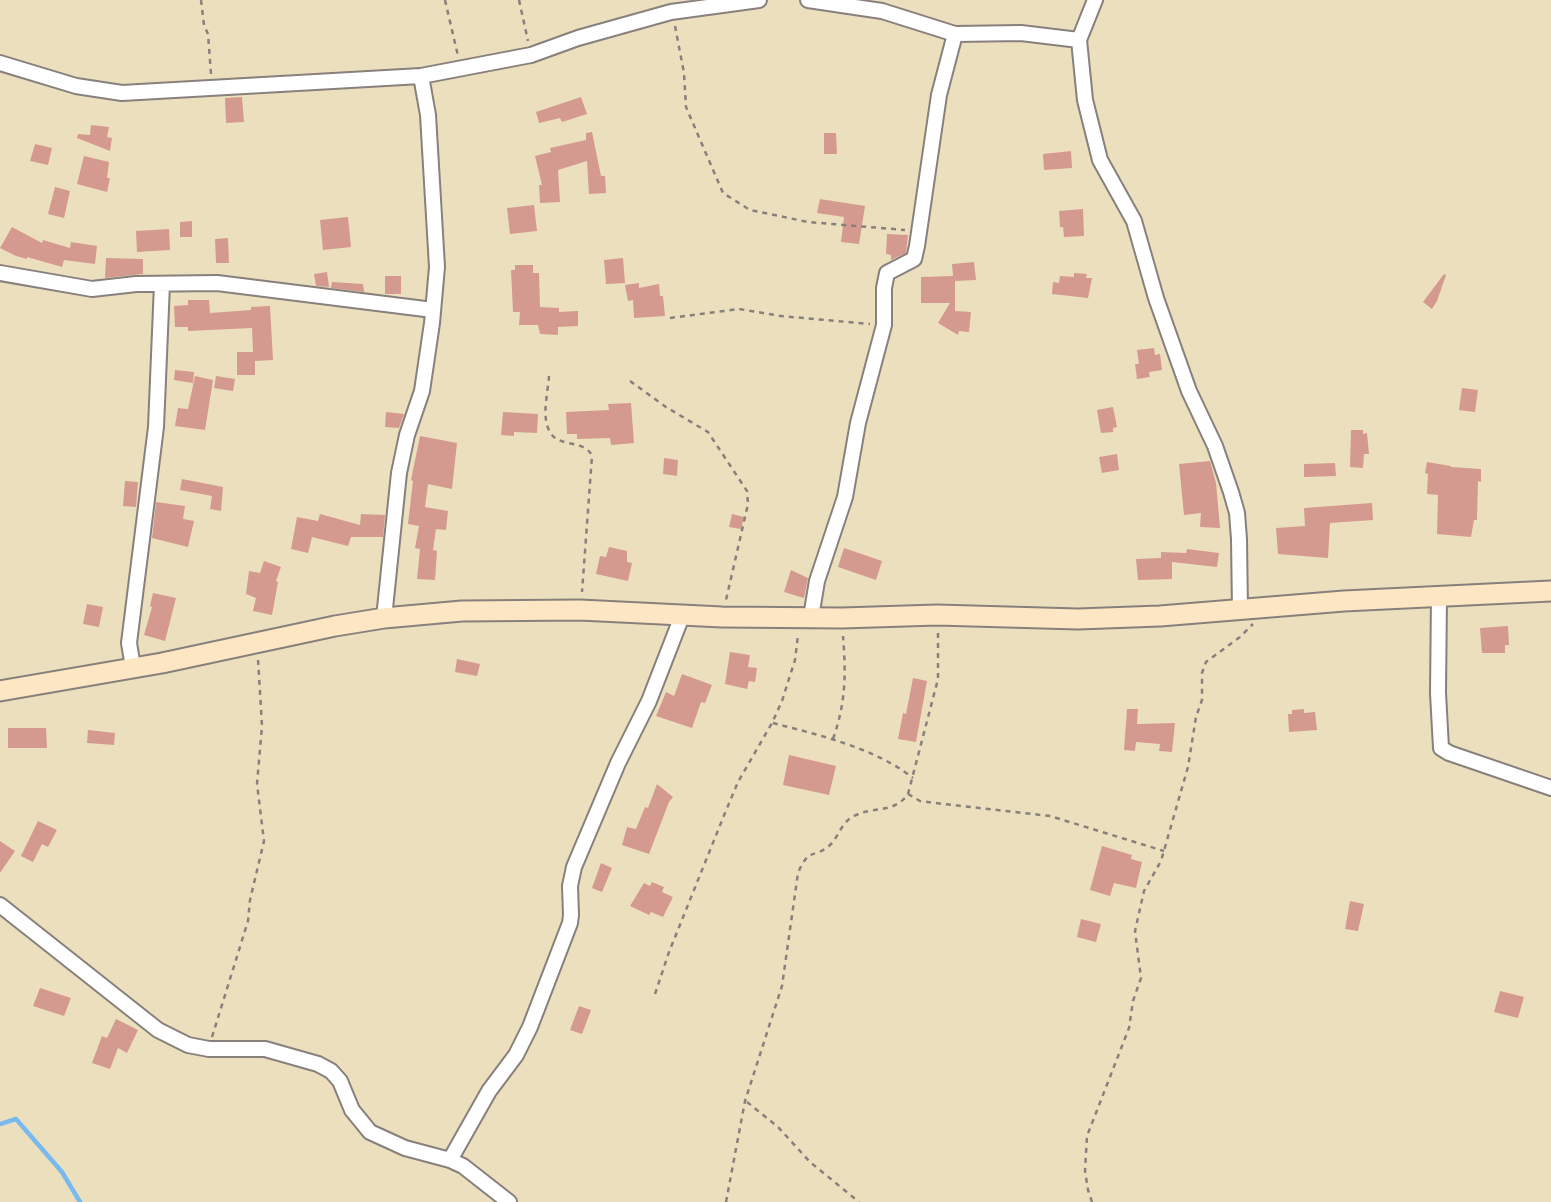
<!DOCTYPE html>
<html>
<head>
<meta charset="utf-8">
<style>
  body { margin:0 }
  canvas { display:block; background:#ecdfbd }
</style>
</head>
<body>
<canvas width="1551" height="1202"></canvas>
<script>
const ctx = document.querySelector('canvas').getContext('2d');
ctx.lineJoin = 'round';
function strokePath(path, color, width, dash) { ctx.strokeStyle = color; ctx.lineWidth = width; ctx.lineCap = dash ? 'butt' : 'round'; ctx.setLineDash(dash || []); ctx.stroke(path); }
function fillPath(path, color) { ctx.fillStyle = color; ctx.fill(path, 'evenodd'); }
strokePath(new Path2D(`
  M 0,1124 L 16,1119 L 62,1172 L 80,1202`), '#79baee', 4.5);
fillPath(new Path2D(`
  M 242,97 L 244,122 L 226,123 L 225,98 Z
  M 581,97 L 587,114 L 562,122 L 560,118 L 539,123 L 536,112 Z
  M 91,125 L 109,127 L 107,137 L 112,138 L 110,151 L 77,138 L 78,134 L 90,135 Z
  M 592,132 L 601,176 L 605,176 L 606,193 L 589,194 L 587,161 L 558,170 L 560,202 L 540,203 L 539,185 L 542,185 L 535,156 L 551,152 L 550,148 L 586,140 L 586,133 Z
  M 824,133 L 836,133 L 837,154 L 824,154 Z
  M 35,144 L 52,148 L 48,165 L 30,161 Z
  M 1071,151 L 1072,168 L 1044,170 L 1043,154 Z
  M 84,156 L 109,162 L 107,178 L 110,178 L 107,192 L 77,184 Z
  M 55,187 L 70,191 L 64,218 L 48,214 Z
  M 820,199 L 865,206 L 859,244 L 841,242 L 844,217 L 817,213 Z
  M 534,205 L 537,231 L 510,234 L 507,208 Z
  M 1083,209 L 1084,236 L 1064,237 L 1063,227 L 1060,227 L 1059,211 Z
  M 348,217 L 351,247 L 323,250 L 320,220 Z
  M 192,221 L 192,237 L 180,237 L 180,222 Z
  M 12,227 L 42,243 L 43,240 L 70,248 L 71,242 L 97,246 L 95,264 L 64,260 L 62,267 L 27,257 L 27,259 L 16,256 L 0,248 Z
  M 169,229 L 170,250 L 137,252 L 136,231 Z
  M 887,234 L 908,235 L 906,253 L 891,260 L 891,255 L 886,254 Z
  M 228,238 L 229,263 L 216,263 L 215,239 Z
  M 106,258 L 143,259 L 143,274 L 105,278 Z
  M 623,258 L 625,283 L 606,284 L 604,260 Z
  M 974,262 L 976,280 L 955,281 L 955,311 L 971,312 L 969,332 L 959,331 L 958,335 L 938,323 L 950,303 L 921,303 L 921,277 L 953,276 L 952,264 Z
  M 515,265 L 533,265 L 533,273 L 539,273 L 540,307 L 559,308 L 559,312 L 578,311 L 578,326 L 558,327 L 558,335 L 540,334 L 538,325 L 519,325 L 520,312 L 513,312 L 511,270 L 515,270 Z
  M 327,272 L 329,287 L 316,286 L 314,274 Z
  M 1074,273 L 1087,274 L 1086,278 L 1092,278 L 1088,298 L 1052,294 L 1053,282 L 1059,283 L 1060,276 L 1074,277 Z
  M 1444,274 L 1446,275 L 1437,301 L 1432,309 L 1423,302 Z
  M 385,276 L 401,276 L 401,294 L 385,294 Z
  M 332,282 L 363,284 L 364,292 L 331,288 Z
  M 639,283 L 639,288 L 659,284 L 660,296 L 663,296 L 665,316 L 634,318 L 633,300 L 628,301 L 625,285 Z
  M 188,300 L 209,300 L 210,313 L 251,310 L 251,307 L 270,306 L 273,360 L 255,361 L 255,375 L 237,375 L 237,352 L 253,352 L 252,328 L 188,331 L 188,327 L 175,327 L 174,306 L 188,305 Z
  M 1154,348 L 1155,355 L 1160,354 L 1162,370 L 1149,372 L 1150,377 L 1137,379 L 1135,364 L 1139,364 L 1137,350 Z
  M 175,370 L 194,372 L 193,383 L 174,380 Z
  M 195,376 L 213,380 L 205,430 L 175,426 L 178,408 L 188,409 Z
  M 216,376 L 235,379 L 233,391 L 214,388 Z
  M 1462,388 L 1478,390 L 1475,412 L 1459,410 Z
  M 631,403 L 634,443 L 611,445 L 610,438 L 577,439 L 577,434 L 567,434 L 566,412 L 609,410 L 608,404 Z
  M 1113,407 L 1117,427 L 1113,428 L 1113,432 L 1101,433 L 1097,410 Z
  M 386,412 L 404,414 L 399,428 L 385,427 Z
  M 503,412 L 538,414 L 537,433 L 514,432 L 514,436 L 501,435 Z
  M 1351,430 L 1363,430 L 1363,434 L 1367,433 L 1369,454 L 1364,454 L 1363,468 L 1350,467 Z
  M 420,436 L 457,443 L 452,489 L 428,484 L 425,507 L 448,511 L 446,530 L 436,529 L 433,550 L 437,551 L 435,580 L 417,579 L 420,549 L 415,548 L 419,526 L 408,524 L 413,481 L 411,480 Z
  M 1117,454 L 1119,470 L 1102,473 L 1099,457 Z
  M 664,458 L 678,460 L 677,476 L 663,474 Z
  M 1210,461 L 1216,483 L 1220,528 L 1200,527 L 1201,513 L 1184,515 L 1179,464 Z
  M 1427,462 L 1451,466 L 1451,467 L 1481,469 L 1481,482 L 1478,481 L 1477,520 L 1474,520 L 1471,537 L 1437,534 L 1438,495 L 1427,494 L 1428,474 L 1425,473 Z
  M 1335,463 L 1336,476 L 1304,477 L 1304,464 Z
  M 182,479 L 223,487 L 221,511 L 210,509 L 212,496 L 180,490 Z
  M 125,481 L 138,482 L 136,507 L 123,506 Z
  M 156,502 L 185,506 L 183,519 L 194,521 L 188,547 L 152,538 Z
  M 1372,503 L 1373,520 L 1330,523 L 1328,558 L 1278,554 L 1276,528 L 1305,526 L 1304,508 Z
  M 320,514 L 360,525 L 361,514 L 385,515 L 383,537 L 351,537 L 348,546 L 312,537 L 308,553 L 291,549 L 297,517 L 318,521 Z
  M 732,514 L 744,517 L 741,529 L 729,527 Z
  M 609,547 L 627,551 L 627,562 L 632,563 L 628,581 L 596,574 L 600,556 L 606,557 Z
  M 844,548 L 882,561 L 876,580 L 838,567 Z
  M 1187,549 L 1219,553 L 1217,567 L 1172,562 L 1172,579 L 1138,580 L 1136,559 L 1161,558 L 1161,552 L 1186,553 Z
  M 264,561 L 281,567 L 276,581 L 278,582 L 272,615 L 253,611 L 256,598 L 246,594 L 249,571 L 260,573 Z
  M 791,570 L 808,578 L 804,598 L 784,592 Z
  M 153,593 L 176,598 L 165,641 L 144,635 L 152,607 L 150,606 Z
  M 87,604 L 103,607 L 99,627 L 83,624 Z
  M 1508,626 L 1509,645 L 1505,645 L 1505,653 L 1482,653 L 1480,628 Z
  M 730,652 L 750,655 L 748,667 L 757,668 L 755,682 L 749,681 L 747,689 L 725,684 Z
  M 457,659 L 480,664 L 477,676 L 455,672 Z
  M 682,674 L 712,685 L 705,703 L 701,702 L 692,728 L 656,716 L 666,692 L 674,696 Z
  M 913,678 L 927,681 L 916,742 L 898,739 L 903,713 L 906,714 Z
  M 1127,709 L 1138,709 L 1137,724 L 1175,723 L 1172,752 L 1159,751 L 1160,744 L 1136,742 L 1135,751 L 1124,750 Z
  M 1304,709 L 1304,713 L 1315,712 L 1317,730 L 1289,732 L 1288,714 L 1292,714 L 1292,710 Z
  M 8,728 L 46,728 L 47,748 L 8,748 Z
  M 88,730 L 115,733 L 114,745 L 87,743 Z
  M 789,755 L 836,766 L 829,795 L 783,785 Z
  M 657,784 L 673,797 L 669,802 L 649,854 L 622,845 L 627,827 L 636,829 L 645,807 L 648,808 Z
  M 38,821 L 57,830 L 48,847 L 42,844 L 33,862 L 21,856 Z
  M 0,841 L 15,851 L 0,873 Z
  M 1102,846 L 1132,855 L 1131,859 L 1142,862 L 1136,888 L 1114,883 L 1110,896 L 1090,890 Z
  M 601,863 L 612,868 L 602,892 L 592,888 Z
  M 652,882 L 664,887 L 662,892 L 673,897 L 663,917 L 651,912 L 649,915 L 630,906 L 644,883 L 650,886 Z
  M 1350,901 L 1364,904 L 1358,931 L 1345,929 Z
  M 1081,919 L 1101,924 L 1096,942 L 1077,937 Z
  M 40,988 L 71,998 L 64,1016 L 33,1006 Z
  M 1500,991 L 1524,997 L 1518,1018 L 1494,1012 Z
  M 579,1006 L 591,1010 L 582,1034 L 570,1030 Z
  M 116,1019 L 138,1030 L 127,1053 L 118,1048 L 110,1069 L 92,1063 L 102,1036 L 107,1038 Z`), '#d59a8f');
const street = new Path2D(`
  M 808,0 L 882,11 L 955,34 L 1021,33 L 1079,40
  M 1095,0 L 1079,40 L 1085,100 L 1100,160 L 1134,221 L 1156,298 L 1189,391 L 1215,446 L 1231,492 L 1237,513 L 1239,539 L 1240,610
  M 0,63 L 76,86 L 122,93 L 421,76 L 531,55 L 578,38 L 671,12 L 759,0
  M 0,273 L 92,289 L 136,284 L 217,283 L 433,310
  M 1439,596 L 1438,693 L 1441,748 L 1449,753 L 1551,788
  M 811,617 L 817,581 L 845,497 L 858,423 L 884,325 L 884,288 L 887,273 L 914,259 L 917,246 L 939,95 L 955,34
  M 384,618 L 399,473 L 407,435 L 422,391 L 432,323 L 437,267 L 428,115 L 421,76
  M 133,667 L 129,643 L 156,427 L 162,284
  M 0,905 L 158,1030 L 188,1045 L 209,1049 L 265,1049 L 318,1064 L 331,1071 L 340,1081 L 352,1110 L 370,1132 L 405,1148 L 450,1160 L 463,1166 L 509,1202
  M 450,1160 L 489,1091 L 516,1055 L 530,1027 L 570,923 L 571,915 L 570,886 L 574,867 L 618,763 L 649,701 L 682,616`);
const secondary = new Path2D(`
  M 0,691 L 162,663 L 335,626 L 384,618 L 462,611 L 580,610 L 722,617 L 842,618 L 937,615 L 1078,619 L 1160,616 L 1344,601 L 1551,591`);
strokePath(street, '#87807c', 18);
strokePath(secondary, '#87807c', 23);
strokePath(new Path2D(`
  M 201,0 L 204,25 L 208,34 L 211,74
  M 445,0 L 458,56
  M 519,0 L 528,41
  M 675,26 L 684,73 L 686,107 L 723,193 L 750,210 L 808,222 L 905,230
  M 670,318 L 739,309 L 781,316 L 870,324
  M 549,376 C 548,393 541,417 550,432 C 558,448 585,439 592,456 L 582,592
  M 630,381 L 666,407 L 708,432 L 747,491 L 748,504 L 726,600
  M 773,723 C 819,735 875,748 913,778
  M 833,739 C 846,702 846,674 843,636
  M 908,794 L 920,801 L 935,803 L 1050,816 L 1164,851
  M 655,994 L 669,952 L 725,813 L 738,782 L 772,723 L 782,701 L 795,660 L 798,635
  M 212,1037 L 248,921 L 250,900 L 264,841 L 257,784 L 262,726 L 258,659
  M 747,1102 L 778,1127 L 810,1162 L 859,1202
  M 726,1202 L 745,1101 L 782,986 L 798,873 C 809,847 813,859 829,846 C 839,837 841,822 854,816 C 873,806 894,814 908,794 L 938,679 L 938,632
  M 1092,1202 L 1088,1190 L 1085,1171 L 1087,1136 L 1129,1028 L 1133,1001 L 1141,978 L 1135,931 L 1144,891 L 1161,861 L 1188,767 L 1196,717 L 1202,700 L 1202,673 L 1206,662 L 1240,637 L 1253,624`), '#87807c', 2.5, [5, 5]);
strokePath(street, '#fff', 14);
strokePath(secondary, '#fce6c4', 19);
</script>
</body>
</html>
